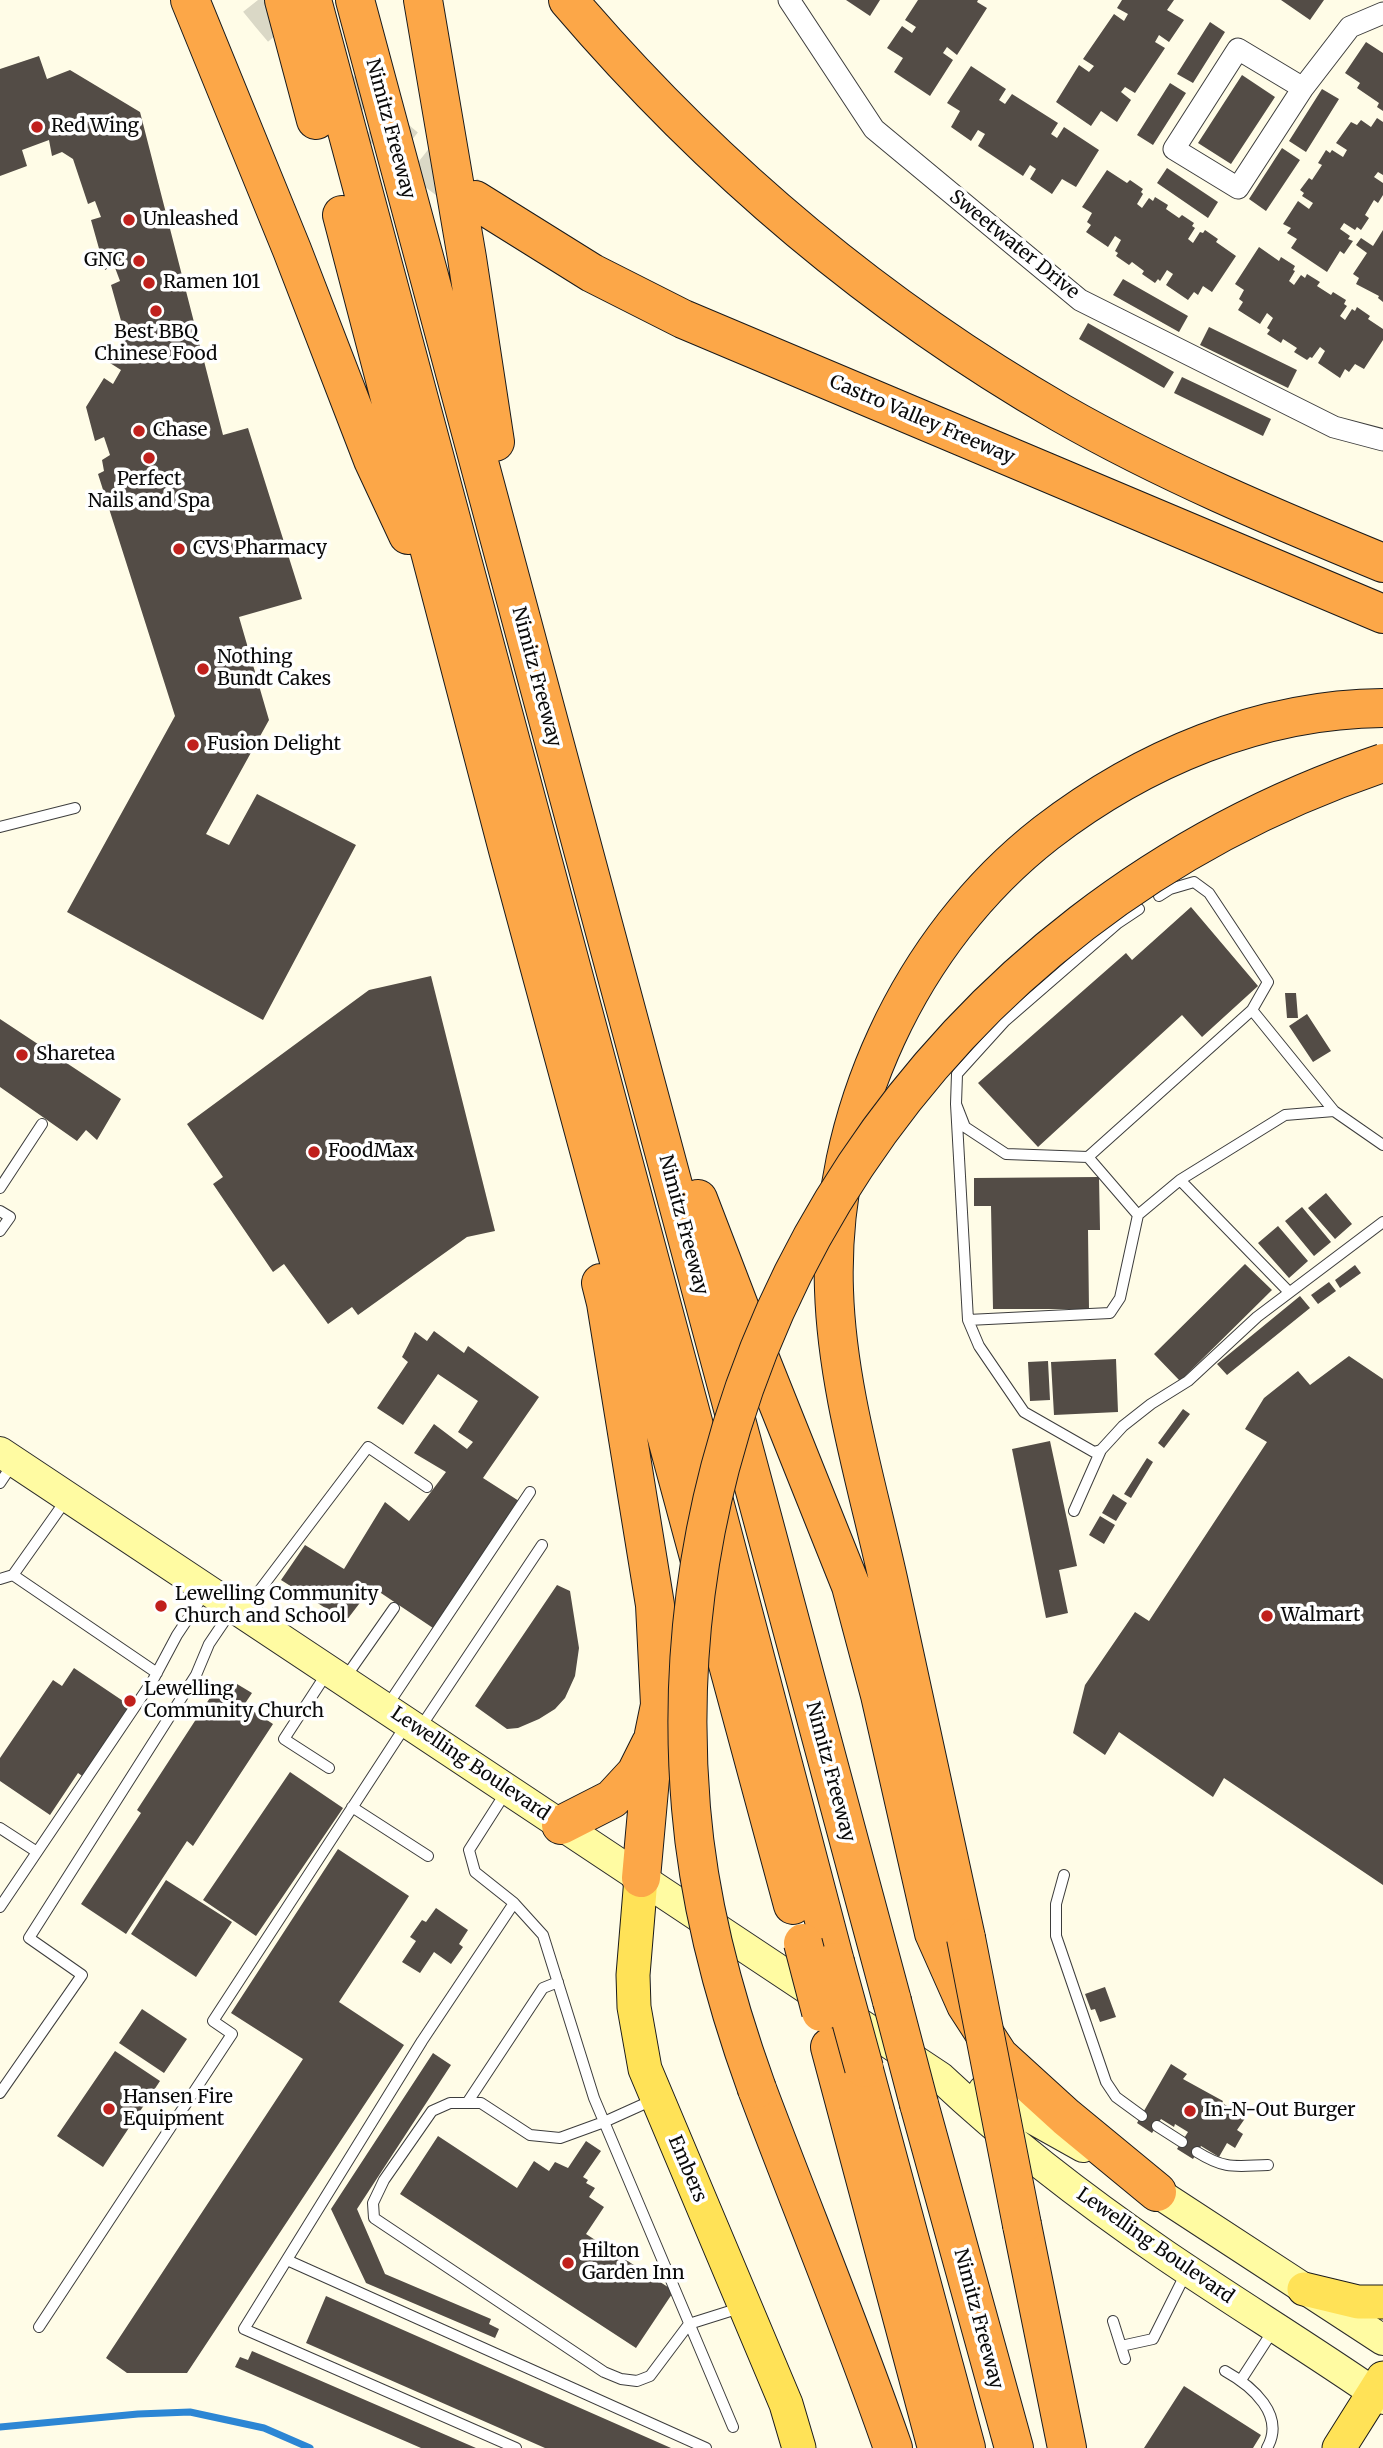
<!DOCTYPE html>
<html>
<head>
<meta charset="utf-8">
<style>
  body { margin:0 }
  canvas { display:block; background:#fffce7 }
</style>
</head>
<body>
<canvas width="1383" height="2448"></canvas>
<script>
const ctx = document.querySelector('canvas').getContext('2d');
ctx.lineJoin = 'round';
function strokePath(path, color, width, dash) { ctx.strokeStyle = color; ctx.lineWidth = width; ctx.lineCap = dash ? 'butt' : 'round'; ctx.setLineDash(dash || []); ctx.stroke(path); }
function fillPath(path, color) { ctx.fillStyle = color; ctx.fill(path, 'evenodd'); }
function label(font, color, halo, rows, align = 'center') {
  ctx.font = font + ' Merriweather,serif'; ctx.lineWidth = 7; ctx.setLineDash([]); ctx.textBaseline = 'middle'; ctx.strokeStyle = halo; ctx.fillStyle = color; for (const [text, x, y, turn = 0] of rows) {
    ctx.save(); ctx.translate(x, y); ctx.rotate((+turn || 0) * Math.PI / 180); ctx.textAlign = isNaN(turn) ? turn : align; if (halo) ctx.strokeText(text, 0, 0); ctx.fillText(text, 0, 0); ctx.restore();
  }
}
strokePath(new Path2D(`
  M 0,2427 L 138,2414 L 190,2412 L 264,2428 L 310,2448`), '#2c86d4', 7);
fillPath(new Path2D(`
  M 846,0 L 880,0 L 870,16 Z
  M 918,0 L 978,0 L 977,2 L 987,8 L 957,55 L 947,47 L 943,53 L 953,60 L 930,96 L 894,72 L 903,58 L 887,48 L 902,26 L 912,33 L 916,27 L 905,20 Z
  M 1122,0 L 1174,0 L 1167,10 L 1184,20 L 1169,42 L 1159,35 L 1155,42 L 1165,48 L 1135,93 L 1125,87 L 1121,92 L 1131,100 L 1117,122 L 1101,111 L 1091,126 L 1056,102 L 1079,65 L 1089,72 L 1094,66 L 1083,59 L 1114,14 L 1124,21 L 1128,14 L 1117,8 Z
  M 1281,0 L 1324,0 L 1310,20 Z
  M 1210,22 L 1225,32 L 1193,83 L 1177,74 Z
  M 1366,42 L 1383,53 L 1383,111 L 1377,107 L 1379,103 L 1357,88 L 1360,83 L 1345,73 Z
  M 39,56 L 47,79 L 70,70 L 140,112 L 223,435 L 248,428 L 302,599 L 239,617 L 269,720 L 206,834 L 229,845 L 257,794 L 356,845 L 263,1020 L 67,912 L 175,716 L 98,474 L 104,471 L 102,460 L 110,455 L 104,437 L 95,441 L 86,407 L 104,378 L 113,384 L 121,370 L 110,363 L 125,335 L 111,285 L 120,281 L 114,265 L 105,270 L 91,220 L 101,217 L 95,201 L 88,204 L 73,159 L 62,152 L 52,156 L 49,140 L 22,150 L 27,166 L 0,176 L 0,69 Z
  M 971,66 L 1006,89 L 999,100 L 1005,104 L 1012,94 L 1058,123 L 1051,134 L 1057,138 L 1064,127 L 1099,150 L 1076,187 L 1062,179 L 1052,194 L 1030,179 L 1036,169 L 1030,165 L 1023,176 L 978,146 L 985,134 L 978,130 L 971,141 L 951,127 L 960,111 L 947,103 Z
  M 1242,75 L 1275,97 L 1231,164 L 1198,143 Z
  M 1170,83 L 1186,93 L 1153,145 L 1137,135 Z
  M 1322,89 L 1339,99 L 1306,152 L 1289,141 Z
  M 1377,118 L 1383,122 L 1383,175 L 1378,172 L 1374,177 L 1383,183 L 1383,195 L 1378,203 L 1374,200 L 1365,215 L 1369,218 L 1361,230 L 1357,227 L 1355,230 L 1344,223 L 1340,229 L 1350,236 L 1348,239 L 1353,241 L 1344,254 L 1340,251 L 1327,272 L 1291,248 L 1297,239 L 1287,233 L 1291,228 L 1283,224 L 1298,201 L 1309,209 L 1313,203 L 1302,196 L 1304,193 L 1300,190 L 1309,178 L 1312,180 L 1322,165 L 1318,163 L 1326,150 L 1330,153 L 1332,150 L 1343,157 L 1347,150 L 1336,143 L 1351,122 L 1357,125 L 1361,120 L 1371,127 Z
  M 1282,148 L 1300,160 L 1266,211 L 1249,199 Z
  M 1167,168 L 1218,202 L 1208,218 L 1157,183 Z
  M 1107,170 L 1127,183 L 1130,180 L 1143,189 L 1141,192 L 1143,194 L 1137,204 L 1142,208 L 1149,198 L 1153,201 L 1155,197 L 1168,205 L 1166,209 L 1179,218 L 1182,215 L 1194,223 L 1192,226 L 1195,228 L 1188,239 L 1193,243 L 1200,232 L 1203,233 L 1205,230 L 1218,239 L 1216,242 L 1236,256 L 1212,292 L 1203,286 L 1198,295 L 1194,292 L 1188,300 L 1166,285 L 1173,274 L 1167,270 L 1160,281 L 1158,279 L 1155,283 L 1142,274 L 1144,271 L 1132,262 L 1129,265 L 1116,256 L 1118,253 L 1115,251 L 1121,240 L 1115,236 L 1108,247 L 1086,232 L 1091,225 L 1087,222 L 1092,213 L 1082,207 Z
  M 1383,230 L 1383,302 L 1378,298 L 1379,296 L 1356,284 L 1359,278 L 1353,274 L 1367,253 L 1356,245 L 1361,238 L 1373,246 Z
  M 1259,247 L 1279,261 L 1281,257 L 1295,266 L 1293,270 L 1295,271 L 1289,281 L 1294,285 L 1301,275 L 1305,278 L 1307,274 L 1320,282 L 1317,286 L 1331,295 L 1333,292 L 1346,300 L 1344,304 L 1347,306 L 1340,316 L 1345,320 L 1352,309 L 1355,311 L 1357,307 L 1370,316 L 1368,319 L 1383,329 L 1383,340 L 1364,369 L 1355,364 L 1349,372 L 1345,369 L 1340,378 L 1318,363 L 1325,351 L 1320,347 L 1312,358 L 1310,357 L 1307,360 L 1294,352 L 1297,348 L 1283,339 L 1281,343 L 1267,334 L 1270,330 L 1267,328 L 1273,318 L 1267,313 L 1260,324 L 1238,310 L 1243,302 L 1239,299 L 1244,290 L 1235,284 Z
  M 1123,279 L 1188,316 L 1179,332 L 1113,295 Z
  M 1088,323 L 1174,372 L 1164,388 L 1079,339 Z
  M 1209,327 L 1297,370 L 1288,388 L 1200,345 Z
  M 1182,377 L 1271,419 L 1263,436 L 1174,393 Z
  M 1191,907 L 1258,986 L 1202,1037 L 1182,1015 L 1038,1147 L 978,1083 L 1126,953 L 1132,960 Z
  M 431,976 L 495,1231 L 467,1237 L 358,1315 L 352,1307 L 328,1324 L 284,1264 L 273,1272 L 213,1184 L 223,1177 L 187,1124 L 369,990 Z
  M 1285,993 L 1296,993 L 1298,1018 L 1287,1018 Z
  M 1307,1014 L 1331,1051 L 1313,1062 L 1289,1026 Z
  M 0,1019 L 121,1099 L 97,1140 L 86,1130 L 77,1141 L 0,1087 Z
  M 1099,1177 L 1100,1230 L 1088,1230 L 1089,1309 L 993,1309 L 991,1206 L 974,1206 L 974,1178 Z
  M 1326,1193 L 1352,1224 L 1335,1239 L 1308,1208 Z
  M 1302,1207 L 1331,1242 L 1314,1256 L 1285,1221 Z
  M 1278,1226 L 1308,1261 L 1289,1278 L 1258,1243 Z
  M 1245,1264 L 1272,1290 L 1180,1381 L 1154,1354 Z
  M 1355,1265 L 1361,1273 L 1340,1288 L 1335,1280 Z
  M 1329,1282 L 1336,1291 L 1318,1304 L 1311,1295 Z
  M 1300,1296 L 1310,1308 L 1227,1375 L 1217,1364 Z
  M 434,1331 L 464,1353 L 468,1346 L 539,1397 L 483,1478 L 519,1501 L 433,1628 L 372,1587 L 346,1621 L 281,1580 L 305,1545 L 344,1569 L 385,1502 L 409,1521 L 446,1472 L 414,1453 L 434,1424 L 467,1449 L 473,1442 L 458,1432 L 478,1401 L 438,1374 L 403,1425 L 377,1408 L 408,1362 L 402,1357 L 415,1332 L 427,1341 Z
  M 1349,1356 L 1383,1379 L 1383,1885 L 1224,1778 L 1213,1797 L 1119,1732 L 1105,1755 L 1073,1733 L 1085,1685 L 1135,1612 L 1149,1621 L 1267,1442 L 1245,1429 L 1264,1398 L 1298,1371 L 1310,1385 Z
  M 1116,1359 L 1118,1412 L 1054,1415 L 1051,1362 Z
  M 1048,1361 L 1050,1400 L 1030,1401 L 1028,1362 Z
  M 1183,1409 L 1190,1414 L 1164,1448 L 1158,1443 Z
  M 1050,1441 L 1077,1566 L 1059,1570 L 1068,1613 L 1046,1618 L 1012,1449 Z
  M 1147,1458 L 1153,1462 L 1131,1498 L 1124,1494 Z
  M 1113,1494 L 1127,1503 L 1116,1521 L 1102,1513 Z
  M 1100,1516 L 1115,1525 L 1104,1544 L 1089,1535 Z
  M 557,1585 L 570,1591 L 579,1648 L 575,1676 L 565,1698 L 555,1709 L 539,1719 L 518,1728 L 507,1729 L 475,1706 Z
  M 74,1668 L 132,1707 L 85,1778 L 78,1773 L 50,1815 L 0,1781 L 0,1758 L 53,1680 L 62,1686 Z
  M 237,1684 L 252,1693 L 244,1705 L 273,1724 L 193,1846 L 187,1841 L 126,1934 L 81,1904 L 141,1813 L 137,1810 L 217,1687 L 230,1696 Z
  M 290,1772 L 343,1808 L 256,1936 L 203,1900 Z
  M 338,1849 L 409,1896 L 339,2002 L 404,2045 L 187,2373 L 127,2373 L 106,2358 L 303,2059 L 231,2013 Z
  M 166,1880 L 232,1922 L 196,1977 L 131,1934 Z
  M 436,1908 L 468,1930 L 459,1944 L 463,1947 L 451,1964 L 434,1952 L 420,1973 L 402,1962 L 416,1941 L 410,1937 L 422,1920 L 426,1922 Z
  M 1105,1987 L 1116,2017 L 1100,2022 L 1095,2009 L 1091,2010 L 1085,1994 Z
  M 142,2009 L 187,2039 L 164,2073 L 119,2043 Z
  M 115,2051 L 160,2081 L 103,2167 L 57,2136 Z
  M 433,2053 L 451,2065 L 357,2209 L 385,2274 L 491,2319 L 489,2324 L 499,2329 L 495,2338 L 366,2283 L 331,2209 Z
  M 1171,2064 L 1187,2074 L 1183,2079 L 1223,2101 L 1222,2103 L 1246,2117 L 1237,2130 L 1243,2134 L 1235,2148 L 1227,2143 L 1219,2157 L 1201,2146 L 1193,2159 L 1177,2149 L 1188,2132 L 1175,2124 L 1174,2127 L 1161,2119 L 1152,2133 L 1137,2123 Z
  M 438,2136 L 517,2188 L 534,2161 L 549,2171 L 555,2162 L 568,2168 L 586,2141 L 601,2151 L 583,2177 L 588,2180 L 586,2183 L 595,2188 L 589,2197 L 604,2207 L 586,2234 L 674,2291 L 636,2348 L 400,2194 Z
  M 326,2296 L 671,2448 L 545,2448 L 306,2343 Z
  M 252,2351 L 476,2448 L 421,2448 L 235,2367 L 240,2357 L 248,2360 Z
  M 1184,2386 L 1261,2435 L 1253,2448 L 1144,2448 Z`), '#534c46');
strokePath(new Path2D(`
  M 258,0 C 320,78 394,141 474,200`), '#dad8c6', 38, [38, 19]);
const lane = new Path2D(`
  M 0,827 L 75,808
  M 1159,896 L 1170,889 L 1194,882 L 1209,893 L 1268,982 L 1252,1010
  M 956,1104 L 968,1320 L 979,1346 L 1024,1412 L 1094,1452 L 1101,1450 L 1123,1426 L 1151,1404 L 1188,1381 L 1257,1317 L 1383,1222
  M 1334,1111 L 1285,1115 L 1180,1180 L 1138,1215 L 1088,1157 L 1252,1010 L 1334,1111 L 1383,1145
  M 1088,1157 L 1006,1154 L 965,1127 L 956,1104 L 957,1074 L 1005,1021 L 1118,923 L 1139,909
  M 1180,1180 L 1289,1292
  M 0,1188 L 42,1124
  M 0,1211 L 10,1217 L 0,1231
  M 968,1320 L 1110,1313 L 1120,1298 L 1138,1215
  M 0,1483 L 14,1462
  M 1074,1511 L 1101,1450
  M 13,1575 L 157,1673
  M 0,1579 L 13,1575 L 66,1500
  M 244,1611 L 368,1447 L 427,1487
  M 327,1673 L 284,1739 L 329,1768
  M 345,1678 L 394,1608
  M 387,1706 L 530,1492
  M 420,1728 L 542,1545
  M 506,1792 L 469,1850 L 475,1872 L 514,1903 L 422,2041 L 244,2329 L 516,2448
  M 352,1807 L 428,1856
  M 0,1828 L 37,1852
  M 1064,1875 L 1056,1904 L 1056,1936 L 1106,2082 L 1116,2097 L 1142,2116
  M 514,1903 L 543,1935 L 594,2098 L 733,2427
  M 0,1907 L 153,1680 L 177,1635 L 207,1590
  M 0,2093 L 82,1975 L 29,1938 L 196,1675 L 209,1644 L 232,1610
  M 655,2099 L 604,2122 L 560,2138 L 530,2135 L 481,2103 L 450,2103 L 432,2111 L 384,2180 L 373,2203 L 374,2218 L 604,2372 L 621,2379 L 637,2381 L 650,2376 L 689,2324 L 743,2307
  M 467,2103 L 543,1988 L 558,1982
  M 1157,2126 L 1182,2142
  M 1197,2152 C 1226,2170 1235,2166 1268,2165
  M 287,2260 L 706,2448
  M 1113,2321 L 1125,2359
  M 39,2327 L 232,2034 L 213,2021 L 406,1725
  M 1121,2346 L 1153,2339 L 1186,2273
  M 1225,2371 C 1252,2386 1286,2415 1267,2448
  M 1241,2380 L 1274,2329`);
const street = new Path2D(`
  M 789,0 L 874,129 L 1080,300 L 1334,427 L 1383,440
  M 1238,49 L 1303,88 L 1238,188 L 1174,149 Z
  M 1303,88 L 1350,27 L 1383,13`);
const secondary = new Path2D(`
  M 0,1452 L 940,2077 C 1009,2142 1086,2201 1165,2255 C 1237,2304 1311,2349 1383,2399
  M 983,2091 L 1083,2147
  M 1138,2180 L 1383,2340`);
const primary = new Path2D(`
  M 641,1878 L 633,1975 L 634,2007 L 645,2069 L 786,2404 L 799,2448
  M 1304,2289 L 1358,2302 L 1383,2302
  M 1339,2448 L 1383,2378`);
const highway = new Path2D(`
  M 190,0 L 292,250 L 373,460 L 408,535
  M 284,0 L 316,120
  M 312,0 L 700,1448 L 835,1962
  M 355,0 L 892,2001
  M 423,0 L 467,258 L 495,442
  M 568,0 C 708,164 874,305 1061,413 C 1164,472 1274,518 1383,563
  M 475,200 L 592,273 L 683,319 L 1383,614
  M 342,215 L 508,850 L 793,1905
  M 698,1199 L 739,1306 L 851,1586 L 880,1695 L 934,1933 L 966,2005 L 999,2056 L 1066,2117 L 1157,2192
  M 601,1283 L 606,1303 L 655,1605 L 660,1705 L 654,1734 L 641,1878
  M 561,1825 L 612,1799 L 636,1773 L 651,1743
  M 966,1938 C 941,1821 916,1704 890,1588 C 869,1491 837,1389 834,1290 C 828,1117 910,939 1046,833 C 1142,759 1260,709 1383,708
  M 830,2047 L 937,2448
  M 864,2070 L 966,2448
  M 757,2089 C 802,2209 851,2327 893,2448
  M 919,2104 L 1014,2448
  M 1022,2225 L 1067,2448`);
strokePath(lane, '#3d3d3d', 12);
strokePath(street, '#3d3d3d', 23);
strokePath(secondary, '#2c2c2c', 32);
strokePath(primary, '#1b1b1b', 35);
strokePath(highway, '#1b1b1b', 40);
strokePath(lane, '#fff', 10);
strokePath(street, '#fff', 21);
strokePath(secondary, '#fffba2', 30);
strokePath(primary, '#ffe257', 33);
strokePath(highway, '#fca748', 38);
const highwayBridge = new Path2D(`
  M 966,1938 L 1022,2225
  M 803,1943 L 821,2012
  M 835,1962 L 864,2068
  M 892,2001 L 919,2104
  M 757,2089 C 724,1998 699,1905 691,1808 C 652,1339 938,912 1383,763`);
strokePath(highwayBridge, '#1b1b1b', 40, []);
strokePath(highwayBridge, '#fca748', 38);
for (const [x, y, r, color] of [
  [37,127,7,"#c0201c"],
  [129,220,7,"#c0201c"],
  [139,261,7,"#c0201c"],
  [149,283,7,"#c0201c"],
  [156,311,7,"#c0201c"],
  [139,431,7,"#c0201c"],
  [149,458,7,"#c0201c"],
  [179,549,7,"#c0201c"],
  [203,669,7,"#c0201c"],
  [193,745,7,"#c0201c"],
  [22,1055,7,"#c0201c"],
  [314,1152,7,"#c0201c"],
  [161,1606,7,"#c0201c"],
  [1267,1616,7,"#c0201c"],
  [130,1701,7,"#c0201c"],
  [109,2109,7,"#c0201c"],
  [1190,2111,7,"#c0201c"],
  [568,2263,7,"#c0201c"]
]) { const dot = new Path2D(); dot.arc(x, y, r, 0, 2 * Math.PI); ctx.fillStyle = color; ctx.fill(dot); strokePath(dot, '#fff', 2.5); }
label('19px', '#0a0a0a', '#fff', [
  ["Red Wing",51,127],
  ["Unleashed",143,220],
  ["GNC",125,261,"right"],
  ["Ramen 101",163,283],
  ["Best BBQ",156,333,"center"],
  ["Chinese Food",156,355,"center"],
  ["Chase",153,431],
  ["Perfect",149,480,"center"],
  ["Nails and Spa",149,502,"center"],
  ["CVS Pharmacy",193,549],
  ["Nothing",217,658],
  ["Bundt Cakes",217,680],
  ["Fusion Delight",207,745],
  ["Sharetea",36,1055],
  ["FoodMax",328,1152],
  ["Lewelling Community",175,1595],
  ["Church and School",175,1617],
  ["Walmart",1281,1616],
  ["Lewelling",144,1690],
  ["Community Church",144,1712],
  ["Hansen Fire",123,2098],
  ["Equipment",123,2120],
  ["In-N-Out Burger",1204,2111],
  ["Hilton",582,2252],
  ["Garden Inn",582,2274]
], 'left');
label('19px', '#0a0a0a', '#fff', [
  ["Nimitz Freeway",390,129,75],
  ["Sweetwater Drive",1014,245,39],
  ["Castro Valley Freeway",922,420,23],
  ["Nimitz Freeway",536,677,75],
  ["Nimitz Freeway",683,1225,75],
  ["Lewelling Boulevard",470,1764,34],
  ["Nimitz Freeway",830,1772,75],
  ["Embers",687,2169,67],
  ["Lewelling Boulevard",1155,2246,35],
  ["Nimitz Freeway",978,2319,75]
]);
</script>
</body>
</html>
